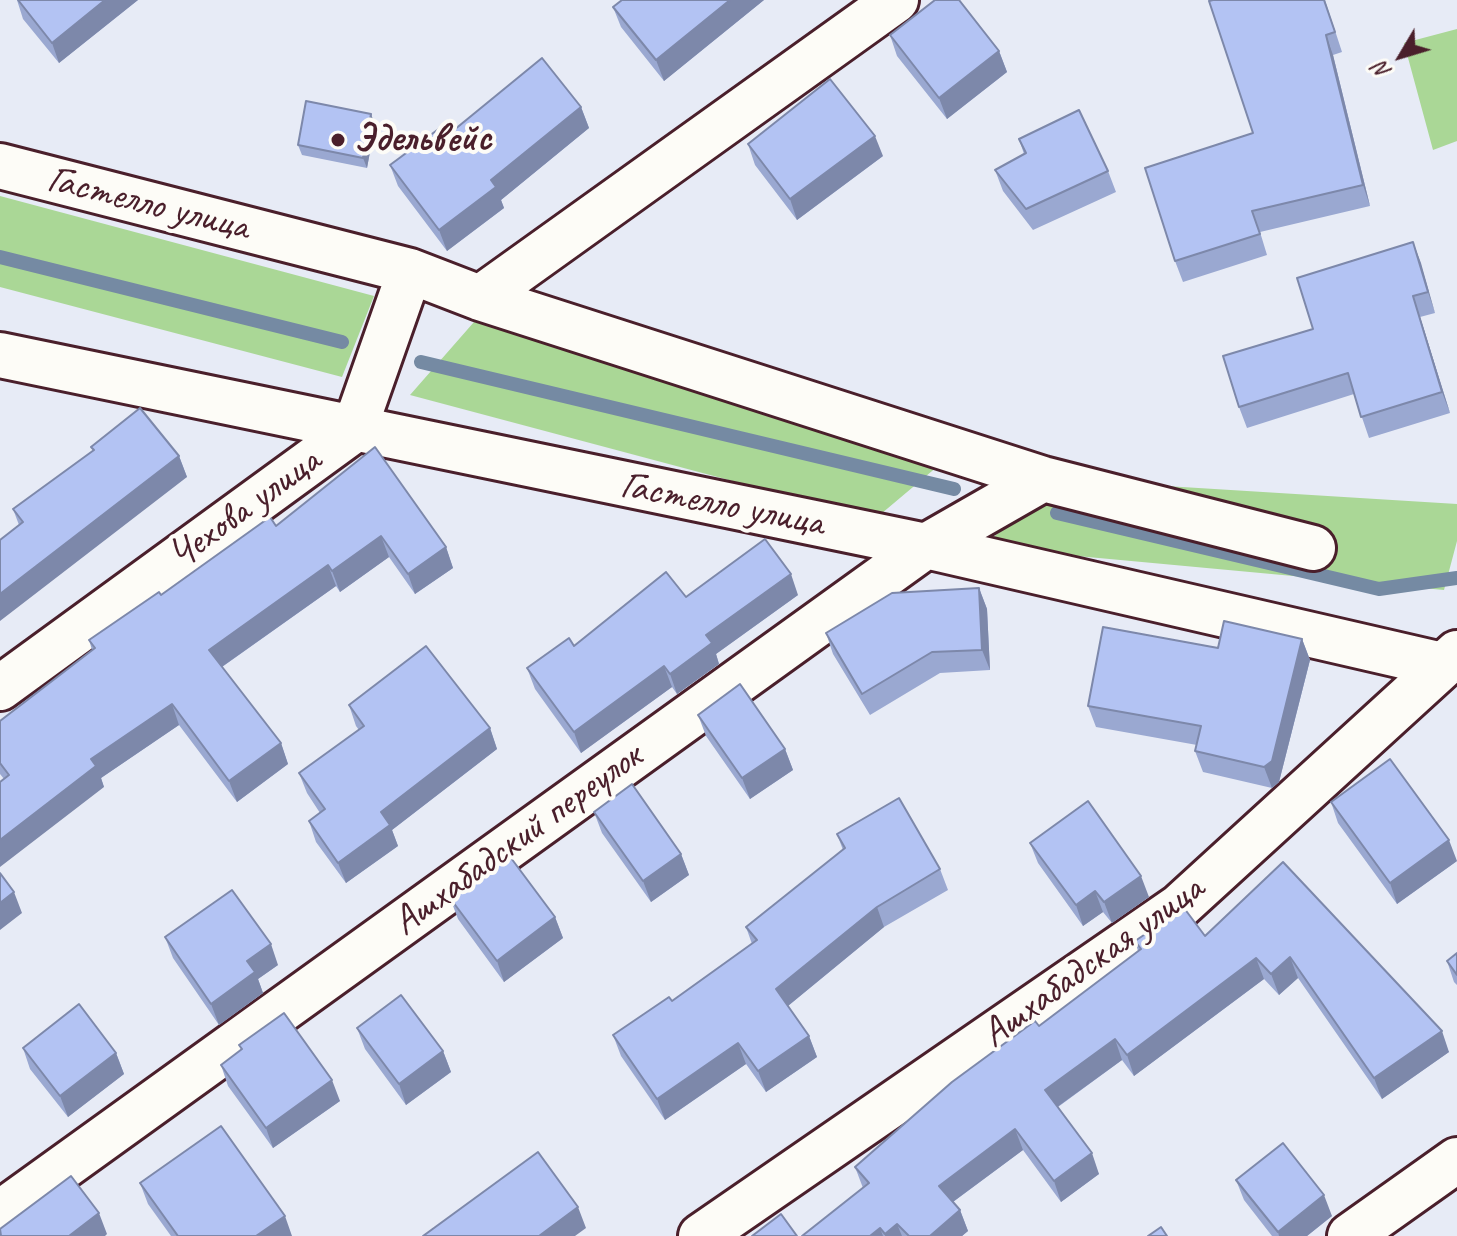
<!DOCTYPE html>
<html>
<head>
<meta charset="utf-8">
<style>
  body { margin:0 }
  #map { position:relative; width:1457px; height:1236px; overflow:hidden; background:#e7ebf6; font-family:Caveat,sans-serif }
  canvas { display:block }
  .north { position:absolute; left:1361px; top:16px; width:80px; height:80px; -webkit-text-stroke:6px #fdfcf7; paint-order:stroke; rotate:232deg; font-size:22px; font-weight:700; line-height:32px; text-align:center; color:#4a1f2b }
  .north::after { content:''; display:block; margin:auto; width:28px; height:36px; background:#4a1f2b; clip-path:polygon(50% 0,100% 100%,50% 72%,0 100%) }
</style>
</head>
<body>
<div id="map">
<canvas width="1457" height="1236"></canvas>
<div class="north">N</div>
</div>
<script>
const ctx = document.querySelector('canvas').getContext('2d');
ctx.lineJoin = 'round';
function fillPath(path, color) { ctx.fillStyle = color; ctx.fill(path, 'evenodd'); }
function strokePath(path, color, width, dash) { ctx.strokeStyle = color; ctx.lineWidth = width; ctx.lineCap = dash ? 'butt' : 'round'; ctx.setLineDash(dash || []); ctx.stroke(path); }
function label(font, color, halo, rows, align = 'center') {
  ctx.font = font + ' Caveat,sans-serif'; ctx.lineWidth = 8; ctx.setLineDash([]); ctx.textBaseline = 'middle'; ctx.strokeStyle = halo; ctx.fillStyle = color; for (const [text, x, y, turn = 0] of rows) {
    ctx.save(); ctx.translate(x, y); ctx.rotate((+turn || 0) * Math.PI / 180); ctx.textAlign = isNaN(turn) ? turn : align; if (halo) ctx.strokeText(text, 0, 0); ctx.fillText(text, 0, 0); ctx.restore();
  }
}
fillPath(new Path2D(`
  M 1457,29 L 1457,141 L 1433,150 L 1404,43 Z
  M 0,196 L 374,296 L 342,377 L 0,287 Z
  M 474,322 L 957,450 L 875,519 L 410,395 Z
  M 1069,480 L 1457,504 L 1457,541 L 1444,590 L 980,547 Z`), '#aad796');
strokePath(new Path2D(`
  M 0,257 L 342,342
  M 421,362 L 954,489
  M 1057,513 L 1379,589 L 1457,578`), '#758aa3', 14);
const minor = new Path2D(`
  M 0,166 L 410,271 L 480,298 L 1043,479 L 1313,548
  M 480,298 L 896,0
  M 0,355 L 926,546 L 1442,665
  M 0,688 L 354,430 L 410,271
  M 0,1213 L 926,546 L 1043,479
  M 701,1236 L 1180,906 L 1457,653
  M 1350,1236 L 1457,1160`);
strokePath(minor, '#4a1f2b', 50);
strokePath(minor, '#fdfcf7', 44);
fillPath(new Path2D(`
  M 17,0 L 138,0 L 59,63 L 23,19 Z
  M 764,0 L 664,81 L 621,27 L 613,7 Z
  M 1325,0 L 1342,52 L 1333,55 L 1370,206 L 1260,232 L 1267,255 L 1183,282 L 1175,261 L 1253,133 Z
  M 890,35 L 999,51 L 1007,72 L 947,119 L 897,56 Z
  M 581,107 L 589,128 L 501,200 L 504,208 L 447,251 L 398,186 L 390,165 L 454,130 Z
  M 375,125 L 367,168 L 302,155 L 298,145 Z
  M 1019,139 L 1108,171 L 1116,192 L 1033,230 L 1003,191 L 995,170 L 1024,154 Z
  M 748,144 L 883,156 L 797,220 L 755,165 Z
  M 1413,242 L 1435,313 L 1420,317 L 1450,413 L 1369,438 L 1354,394 L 1247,428 L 1239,407 Z
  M 91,447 L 179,456 L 187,477 L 19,525 L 13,509 L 93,451 Z
  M 375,447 L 446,547 L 453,568 L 415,594 L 389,557 L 340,592 L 336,586 L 222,667 L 281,743 L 288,764 L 237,802 L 179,725 L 101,778 L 104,787 L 4,779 L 0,774 L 0,721 L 92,650 L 89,640 L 276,526 Z
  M 979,588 L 987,609 L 990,670 L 940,673 L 870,715 L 833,654 L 826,633 Z
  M 798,595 L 716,654 L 719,664 L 677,694 L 672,687 L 581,753 L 535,689 L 527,668 L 574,646 L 686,597 Z
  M 1302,639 L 1310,660 L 1279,782 L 1272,788 L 1203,772 L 1195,751 L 1197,745 L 1096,727 L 1088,706 L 1218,648 Z
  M 349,705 L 490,728 L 497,749 L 392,830 L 398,846 L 346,883 L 316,842 L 309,821 L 320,813 L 307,793 L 299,773 L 359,730 L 356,726 Z
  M 698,715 L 785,749 L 793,770 L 750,799 L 706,736 Z
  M 1331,802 L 1457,861 L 1397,904 L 1338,823 Z
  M 594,812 L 681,854 L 689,875 L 651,902 L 602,833 Z
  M 837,834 L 940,869 L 948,890 L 884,927 L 788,1006 L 809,1036 L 817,1057 L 766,1092 L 746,1064 L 665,1120 L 621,1056 L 613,1035 L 672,1001 L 752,944 L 746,927 L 843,850 Z
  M 1030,843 L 1149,897 L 1112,923 L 1103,912 L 1083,926 L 1038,863 Z
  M 1283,862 L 1449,1052 L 1382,1099 L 1298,978 L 1279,995 L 1264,979 L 1134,1076 L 1122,1060 L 1058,1107 L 1099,1174 L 1061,1202 L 1023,1150 L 953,1202 L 960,1210 L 968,1231 L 962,1236 L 802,1236 L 863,1188 L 855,1167 L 1138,951 L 1135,941 L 1205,936 Z
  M 450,898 L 555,917 L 563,938 L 504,982 L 458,919 Z
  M 165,937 L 278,965 L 258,979 L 263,993 L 219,1025 L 173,958 Z
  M 1457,953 L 1457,985 L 1454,982 L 1447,961 Z
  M 357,1028 L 443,1051 L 451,1072 L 406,1105 L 365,1049 Z
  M 239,1045 L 340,1101 L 273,1148 L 228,1086 L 221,1065 L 241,1050 Z
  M 23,1048 L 116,1053 L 124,1074 L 68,1117 L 30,1069 Z
  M 1236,1180 L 1332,1216 L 1307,1236 L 1272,1236 L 1244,1200 Z
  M 140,1183 L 292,1236 L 171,1236 L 148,1204 Z`), '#9aa8d1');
fillPath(new Path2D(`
  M 105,0 L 138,0 L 59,63 L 52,43 Z
  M 730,0 L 764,0 L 664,81 L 656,60 Z
  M 1326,35 L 1333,55 L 1370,206 L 1363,185 Z
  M 999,51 L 1007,72 L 947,119 L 939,98 Z
  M 581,107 L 589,128 L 501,200 L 504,208 L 447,251 L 439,230 L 491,180 Z
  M 371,114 L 375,125 L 367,168 L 363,158 Z
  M 875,136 L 883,156 L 797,220 L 790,199 Z
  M 1413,242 L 1421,263 L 1435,313 L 1428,292 Z
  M 1413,296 L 1420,317 L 1450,413 L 1442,392 Z
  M 179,456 L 187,477 L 0,621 L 0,594 Z
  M 381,536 L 389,557 L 340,592 L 332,571 Z
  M 446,547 L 453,568 L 415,594 L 408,574 Z
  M 328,565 L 336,586 L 216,671 L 209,650 Z
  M 791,574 L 798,595 L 716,654 L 719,664 L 677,694 L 670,674 L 706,635 Z
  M 979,588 L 987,609 L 990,670 L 982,650 Z
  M 1302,639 L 1310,660 L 1279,782 L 1272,788 L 1264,767 Z
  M 664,666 L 672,687 L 581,753 L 574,732 Z
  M 172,704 L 179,725 L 101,778 L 104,787 L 0,867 L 0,840 L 91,759 Z
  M 490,728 L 497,749 L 392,830 L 398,846 L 346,883 L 338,863 L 381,812 Z
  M 281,743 L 288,764 L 237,802 L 229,781 Z
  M 785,749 L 793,770 L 750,799 L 742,778 Z
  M 1449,840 L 1457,861 L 1397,904 L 1390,883 Z
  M 681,854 L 689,875 L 651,902 L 643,881 Z
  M 1141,876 L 1149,897 L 1112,923 L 1104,902 Z
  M 1095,891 L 1103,912 L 1083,926 L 1076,905 Z
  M 14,892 L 22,913 L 0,930 L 0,903 Z
  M 877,907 L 884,927 L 783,1010 L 776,989 Z
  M 555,917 L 563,938 L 504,982 L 497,961 Z
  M 271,944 L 278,965 L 258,979 L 263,993 L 219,1025 L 211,1004 L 247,961 Z
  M 1290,957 L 1298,978 L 1279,995 L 1271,974 Z
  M 1256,958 L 1264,979 L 1134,1076 L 1127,1055 Z
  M 1442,1031 L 1449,1052 L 1382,1099 L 1374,1078 Z
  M 809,1036 L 817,1057 L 766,1092 L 758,1071 Z
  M 1115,1039 L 1122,1060 L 1053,1110 L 1045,1090 Z
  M 738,1043 L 746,1064 L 665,1120 L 657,1099 Z
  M 443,1051 L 451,1072 L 406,1105 L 399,1084 Z
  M 116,1053 L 124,1074 L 68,1117 L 60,1096 Z
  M 332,1080 L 340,1101 L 273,1148 L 266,1128 Z
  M 1015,1129 L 1023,1150 L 946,1207 L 939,1186 Z
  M 1092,1153 L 1099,1174 L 1061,1202 L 1054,1181 Z
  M 1324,1195 L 1332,1216 L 1307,1236 L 1279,1236 L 1278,1232 Z
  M 578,1207 L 586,1228 L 575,1236 L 539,1236 Z
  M 960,1210 L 968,1231 L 962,1236 L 930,1236 Z
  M 99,1213 L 107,1234 L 105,1236 L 69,1236 Z
  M 285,1216 L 292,1236 L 256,1236 Z
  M 897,1224 L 902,1236 L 885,1236 L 885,1234 Z
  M 880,1228 L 883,1236 L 870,1236 Z`), '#7d88aa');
const building = new Path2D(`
  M 18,0 L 105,0 L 52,43 Z
  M 622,0 L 730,0 L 656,60 L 613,7 Z
  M 935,0 L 959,0 L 999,51 L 939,98 L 890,35 Z
  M 1213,0 L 1324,0 L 1335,32 L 1326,35 L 1363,185 L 1252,211 L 1260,234 L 1175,261 L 1145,168 L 1253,133 L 1209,1 Z
  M 542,58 L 581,107 L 491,180 L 496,187 L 439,230 L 390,165 L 448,122 L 454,130 Z
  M 830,79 L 875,136 L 790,199 L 748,144 Z
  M 306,101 L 371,114 L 363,158 L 298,145 Z
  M 1079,110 L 1108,171 L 1026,209 L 995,170 L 1026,153 L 1019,139 Z
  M 1413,242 L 1428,292 L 1413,296 L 1442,392 L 1361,417 L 1348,373 L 1239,407 L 1223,356 L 1313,329 L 1297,278 Z
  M 140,408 L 179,456 L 0,594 L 0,540 L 23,522 L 13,509 L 94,450 L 91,447 Z
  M 375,447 L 446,547 L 408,574 L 381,536 L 332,571 L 328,565 L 209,650 L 281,743 L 229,781 L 172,704 L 91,759 L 96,766 L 0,840 L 0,782 L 9,775 L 0,763 L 0,721 L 95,648 L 89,640 L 159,592 L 161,595 L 270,517 L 276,526 Z
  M 765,539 L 791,574 L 706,635 L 712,643 L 670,674 L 664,666 L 574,732 L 527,668 L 569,638 L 574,646 L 666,572 L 686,597 Z
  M 979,588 L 982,650 L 932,652 L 862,694 L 826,633 L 892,593 Z
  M 1224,621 L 1302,639 L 1272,761 L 1264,767 L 1195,751 L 1201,726 L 1088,706 L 1103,627 L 1218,648 Z
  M 426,646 L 490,728 L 381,812 L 390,825 L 338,863 L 309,821 L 325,809 L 299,773 L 364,726 L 349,705 Z
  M 740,684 L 785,749 L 742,778 L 698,715 Z
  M 1390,759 L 1449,840 L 1390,883 L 1331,802 Z
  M 632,784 L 681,854 L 643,881 L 594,812 Z
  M 899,798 L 940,869 L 877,907 L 776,989 L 809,1036 L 758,1071 L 738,1043 L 657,1099 L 613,1035 L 669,997 L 672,1001 L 757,940 L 746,927 L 845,848 L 837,834 Z
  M 1088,801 L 1141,876 L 1104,902 L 1095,891 L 1076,905 L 1030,843 Z
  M 508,854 L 555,917 L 497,961 L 450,898 Z
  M 1283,862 L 1442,1031 L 1374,1078 L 1290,957 L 1271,974 L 1256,958 L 1127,1055 L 1115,1039 L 1045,1090 L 1092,1153 L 1054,1181 L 1015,1129 L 939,1186 L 960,1210 L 930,1236 L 909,1236 L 897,1224 L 885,1234 L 880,1228 L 870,1236 L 802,1236 L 869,1183 L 855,1167 L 952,1082 L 1035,1021 L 1039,1026 L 1141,949 L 1135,941 L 1184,908 L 1205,936 Z
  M 0,873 L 14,892 L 0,903 Z
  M 232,890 L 271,944 L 247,961 L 255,972 L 211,1004 L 165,937 Z
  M 1457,953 L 1457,975 L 1447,961 Z
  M 401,995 L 443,1051 L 399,1084 L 357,1028 Z
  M 79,1004 L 116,1053 L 60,1096 L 23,1048 Z
  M 284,1013 L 332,1080 L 266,1128 L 221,1065 L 242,1049 L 239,1045 Z
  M 221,1126 L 285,1216 L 256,1236 L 178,1236 L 140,1183 Z
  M 1283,1143 L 1324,1195 L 1278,1232 L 1236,1180 Z
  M 538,1152 L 578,1207 L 539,1236 L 423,1236 Z
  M 71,1176 L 99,1213 L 69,1236 L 1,1236 L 0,1229 Z
  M 781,1214 L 797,1236 L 752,1236 Z
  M 1161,1227 L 1167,1236 L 1148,1236 Z`);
fillPath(building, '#b3c3f3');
strokePath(building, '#7d88aa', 2);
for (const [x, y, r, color] of [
  [338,140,8,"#4a1f2b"]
]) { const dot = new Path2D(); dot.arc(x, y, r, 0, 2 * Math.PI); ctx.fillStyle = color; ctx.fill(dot); strokePath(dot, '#fdfcf7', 3); }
label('bold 40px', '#4a1f2b', '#fdfcf7', [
  ["Эдельвейс",354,140]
], 'left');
label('40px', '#4a1f2b', '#fdfcf7', [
  ["Гастелло улица",148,204,14],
  ["Гастелло улица",722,505,11],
  ["Чехова улица",245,509,-36],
  ["Ашхабадский переулок",518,840,-36],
  ["Ашхабадская улица",1093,962,-36]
]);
</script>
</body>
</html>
